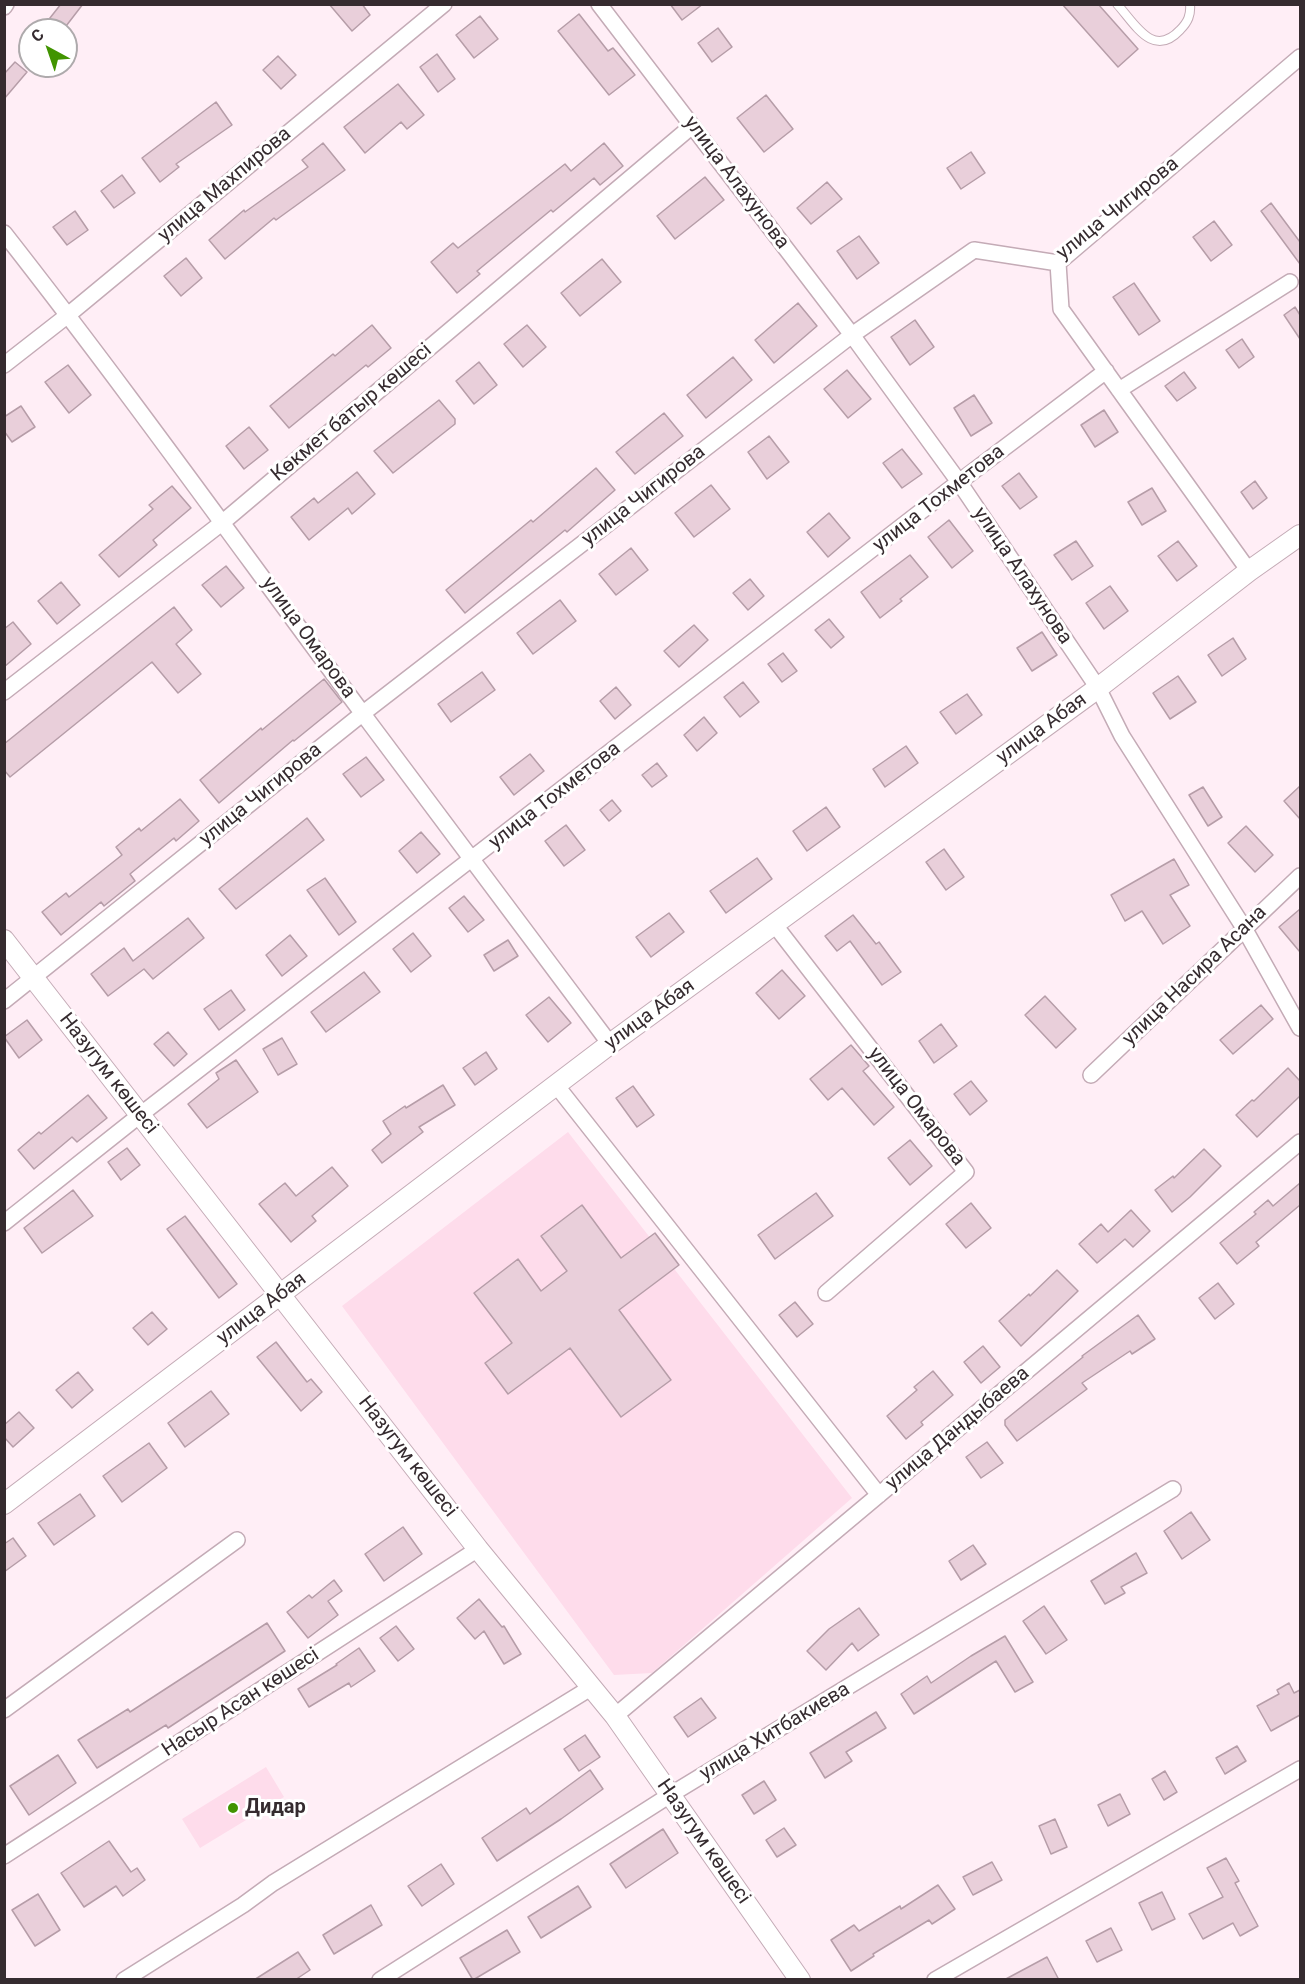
<!DOCTYPE html>
<html>
<head>
<meta charset="utf-8">
<style>
  body { margin:0 }
  #map { position:relative; width:1305px; height:1984px; overflow:hidden; background:#ffeef6; font-family:Roboto,sans-serif }
  canvas { display:block }
  .frame { position:absolute; inset:0; border:6px solid #352b2f; pointer-events:none }
  .north { position:absolute; left:18px; top:18px; width:60px; height:60px; box-sizing:border-box; background:#fff; border:2px solid #aeaaac; border-radius:50%; rotate:320deg; font-size:16px; font-weight:700; line-height:24px; text-align:center; color:#352b2f }
  .north::after { content:''; display:block; margin:auto; width:21px; height:27px; background:#419400; clip-path:polygon(50% 0,100% 100%,50% 72%,0 100%) }
</style>
</head>
<body>
<div id="map">
<canvas width="1305" height="1984"></canvas>
<div class="frame"></div>
<div class="north">С</div>
</div>
<script>
const ctx = document.querySelector('canvas').getContext('2d');
ctx.lineJoin = 'round';
function fillPath(path, color) { ctx.fillStyle = color; ctx.fill(path, 'evenodd'); }
function strokePath(path, color, width, dash) { ctx.strokeStyle = color; ctx.lineWidth = width; ctx.lineCap = dash ? 'butt' : 'round'; ctx.setLineDash(dash || []); ctx.stroke(path); }
function label(font, color, halo, rows, align = 'center') {
  ctx.font = font + ' Roboto,sans-serif'; ctx.lineWidth = 6; ctx.setLineDash([]); ctx.textBaseline = 'middle'; ctx.strokeStyle = halo; ctx.fillStyle = color; for (const [text, x, y, turn = 0] of rows) {
    ctx.save(); ctx.translate(x, y); ctx.rotate((+turn || 0) * Math.PI / 180); ctx.textAlign = isNaN(turn) ? turn : align; if (halo) ctx.strokeText(text, 0, 0); ctx.fillText(text, 0, 0); ctx.restore();
  }
}
fillPath(new Path2D(`
  M 568,1132 L 852,1498 L 652,1673 L 614,1675 L 342,1306 Z
  M 266,1767 L 284,1797 L 200,1848 L 182,1819 Z`), '#fedceb');
const building = new Path2D(`
  M 61,4 L 83,4 L 63,30 L 55,30 L 46,23 Z
  M 329,4 L 362,4 L 370,15 L 352,31 Z
  M 670,4 L 703,4 L 682,20 Z
  M 1062,4 L 1098,4 L 1138,49 L 1118,67 Z
  M 579,14 L 608,51 L 613,48 L 635,75 L 609,95 L 558,31 Z
  M 480,16 L 498,39 L 474,58 L 456,35 Z
  M 718,28 L 732,47 L 712,62 L 698,43 Z
  M 437,54 L 455,79 L 438,92 L 420,67 Z
  M 278,56 L 296,75 L 281,89 L 263,70 Z
  M 15,62 L 27,72 L 4,99 L 4,74 Z
  M 398,84 L 424,115 L 407,129 L 401,122 L 365,153 L 344,127 Z
  M 766,95 L 793,129 L 764,152 L 737,118 Z
  M 216,102 L 232,125 L 176,164 L 179,167 L 160,182 L 142,158 Z
  M 323,143 L 345,170 L 276,220 L 274,218 L 225,259 L 209,240 L 244,210 L 245,212 L 308,167 L 302,160 Z
  M 604,143 L 623,166 L 600,185 L 594,178 L 553,212 L 551,210 L 477,271 L 480,274 L 457,293 L 431,262 L 453,243 L 458,248 L 565,164 L 571,171 Z
  M 971,152 L 985,173 L 961,189 L 947,168 Z
  M 122,175 L 135,193 L 114,208 L 101,191 Z
  M 705,177 L 724,200 L 675,239 L 657,216 Z
  M 827,182 L 842,199 L 811,224 L 797,208 Z
  M 1271,203 L 1300,242 L 1300,264 L 1261,211 Z
  M 75,211 L 88,230 L 67,245 L 53,227 Z
  M 1214,221 L 1232,245 L 1211,261 L 1193,237 Z
  M 859,236 L 879,263 L 857,279 L 837,251 Z
  M 186,258 L 202,278 L 181,296 L 164,276 Z
  M 602,259 L 621,282 L 580,316 L 561,293 Z
  M 1134,283 L 1160,321 L 1139,335 L 1113,297 Z
  M 798,303 L 817,326 L 774,363 L 755,340 Z
  M 1295,307 L 1300,315 L 1300,339 L 1284,315 Z
  M 915,320 L 934,347 L 910,365 L 891,337 Z
  M 372,325 L 391,348 L 368,367 L 366,365 L 289,428 L 270,406 L 333,354 L 335,356 Z
  M 527,325 L 546,347 L 523,367 L 504,344 Z
  M 1242,339 L 1254,357 L 1239,368 L 1226,350 Z
  M 733,357 L 752,380 L 706,418 L 687,395 Z
  M 479,362 L 497,385 L 474,404 L 456,381 Z
  M 68,365 L 91,395 L 69,413 L 45,382 Z
  M 847,370 L 871,399 L 848,418 L 824,389 Z
  M 1184,372 L 1196,388 L 1177,401 L 1165,386 Z
  M 974,395 L 992,423 L 971,436 L 954,408 Z
  M 439,400 L 455,419 L 455,424 L 393,473 L 374,451 Z
  M 21,406 L 35,427 L 12,442 L 4,431 L 4,417 Z
  M 1104,410 L 1118,432 L 1095,447 L 1081,425 Z
  M 664,413 L 683,436 L 635,474 L 616,452 Z
  M 249,427 L 268,450 L 244,469 L 226,446 Z
  M 769,436 L 789,462 L 767,479 L 748,452 Z
  M 902,449 L 922,474 L 902,488 L 883,463 Z
  M 596,468 L 615,490 L 567,532 L 565,530 L 465,613 L 446,590 L 531,520 L 533,522 Z
  M 357,472 L 375,494 L 352,514 L 348,508 L 309,540 L 291,517 L 314,498 L 318,503 Z
  M 1019,473 L 1037,497 L 1020,509 L 1002,486 Z
  M 1255,481 L 1267,498 L 1253,509 L 1241,492 Z
  M 711,485 L 730,509 L 694,537 L 675,513 Z
  M 172,486 L 191,508 L 153,540 L 157,545 L 119,577 L 99,555 L 153,509 L 149,505 Z
  M 1152,488 L 1166,511 L 1142,525 L 1128,502 Z
  M 829,513 L 850,538 L 828,557 L 807,532 Z
  M 949,520 L 973,551 L 952,568 L 928,537 Z
  M 1076,541 L 1093,566 L 1072,580 L 1054,555 Z
  M 1178,541 L 1197,566 L 1177,581 L 1158,556 Z
  M 631,548 L 648,570 L 616,595 L 599,574 Z
  M 910,555 L 928,577 L 900,599 L 902,601 L 880,618 L 861,592 Z
  M 226,566 L 244,588 L 221,607 L 202,585 Z
  M 750,579 L 764,596 L 748,610 L 733,593 Z
  M 61,582 L 80,605 L 57,624 L 38,601 Z
  M 1110,586 L 1128,611 L 1104,629 L 1086,603 Z
  M 560,600 L 576,621 L 533,654 L 517,633 Z
  M 174,607 L 192,630 L 176,644 L 201,674 L 178,693 L 152,662 L 10,777 L 4,770 L 4,744 Z
  M 829,619 L 844,637 L 831,648 L 815,630 Z
  M 13,622 L 31,644 L 4,667 L 4,629 Z
  M 694,625 L 708,640 L 679,667 L 664,651 Z
  M 1042,632 L 1057,655 L 1032,671 L 1017,648 Z
  M 1233,638 L 1246,659 L 1222,676 L 1208,655 Z
  M 783,653 L 797,671 L 782,682 L 768,664 Z
  M 482,672 L 495,690 L 451,722 L 438,704 Z
  M 1178,676 L 1196,702 L 1170,719 L 1153,693 Z
  M 324,679 L 342,702 L 294,741 L 293,740 L 219,803 L 200,780 L 261,728 L 262,730 Z
  M 743,682 L 759,702 L 740,717 L 724,697 Z
  M 616,687 L 631,705 L 615,719 L 600,701 Z
  M 967,694 L 982,715 L 956,734 L 940,712 Z
  M 704,717 L 717,733 L 697,751 L 684,735 Z
  M 906,746 L 918,763 L 885,787 L 873,769 Z
  M 530,754 L 544,771 L 514,795 L 500,777 Z
  M 366,757 L 384,780 L 361,797 L 343,774 Z
  M 657,763 L 667,776 L 652,787 L 642,775 Z
  M 1300,786 L 1300,819 L 1284,801 Z
  M 1203,787 L 1222,817 L 1208,826 L 1189,795 Z
  M 180,799 L 199,821 L 176,841 L 174,838 L 130,874 L 135,881 L 104,906 L 101,902 L 61,935 L 42,912 L 66,893 L 69,897 L 122,855 L 116,847 L 139,828 L 141,831 Z
  M 612,800 L 621,811 L 609,821 L 600,810 Z
  M 826,807 L 840,827 L 807,851 L 793,831 Z
  M 307,818 L 324,840 L 236,909 L 219,889 Z
  M 566,825 L 585,850 L 564,866 L 545,841 Z
  M 1246,826 L 1273,855 L 1255,872 L 1228,843 Z
  M 421,832 L 440,854 L 417,873 L 399,851 Z
  M 944,849 L 964,877 L 946,890 L 926,862 Z
  M 757,858 L 772,879 L 726,913 L 710,891 Z
  M 1174,859 L 1189,885 L 1170,895 L 1190,926 L 1163,944 L 1142,911 L 1125,921 L 1111,895 Z
  M 325,878 L 356,922 L 339,935 L 307,890 Z
  M 464,896 L 484,920 L 468,932 L 449,908 Z
  M 1300,909 L 1300,952 L 1279,927 Z
  M 669,913 L 684,932 L 651,957 L 636,937 Z
  M 853,915 L 876,944 L 879,942 L 901,972 L 882,985 L 850,941 L 837,951 L 825,936 Z
  M 188,918 L 204,938 L 153,979 L 144,969 L 108,996 L 91,974 L 124,948 L 133,961 Z
  M 413,933 L 431,956 L 411,972 L 393,949 Z
  M 290,935 L 307,956 L 282,976 L 266,955 Z
  M 508,940 L 518,956 L 494,971 L 484,955 Z
  M 782,970 L 805,996 L 779,1019 L 756,993 Z
  M 364,972 L 380,992 L 326,1032 L 311,1012 Z
  M 231,990 L 245,1010 L 219,1030 L 204,1009 Z
  M 1045,996 L 1076,1029 L 1056,1048 L 1025,1015 Z
  M 549,997 L 571,1023 L 548,1042 L 526,1015 Z
  M 1261,1005 L 1273,1019 L 1233,1054 L 1220,1040 Z
  M 27,1020 L 42,1040 L 19,1058 L 4,1037 Z
  M 941,1024 L 957,1046 L 934,1063 L 919,1041 Z
  M 168,1032 L 187,1054 L 174,1066 L 154,1044 Z
  M 282,1038 L 297,1064 L 278,1075 L 263,1049 Z
  M 851,1045 L 869,1066 L 863,1071 L 894,1107 L 874,1125 L 842,1088 L 828,1100 L 810,1079 Z
  M 486,1052 L 497,1069 L 475,1085 L 463,1068 Z
  M 236,1060 L 258,1092 L 207,1128 L 188,1104 L 219,1079 L 216,1073 Z
  M 1288,1068 L 1300,1081 L 1300,1096 L 1257,1137 L 1236,1115 L 1252,1100 L 1254,1101 Z
  M 971,1081 L 987,1101 L 970,1115 L 954,1094 Z
  M 443,1085 L 455,1105 L 419,1127 L 423,1132 L 382,1163 L 372,1150 L 391,1134 L 383,1121 L 405,1106 L 406,1108 Z
  M 633,1086 L 654,1115 L 637,1127 L 616,1098 Z
  M 88,1095 L 107,1118 L 77,1142 L 72,1137 L 34,1169 L 18,1150 L 39,1132 L 41,1134 Z
  M 910,1140 L 932,1166 L 910,1185 L 888,1158 Z
  M 127,1148 L 140,1165 L 121,1180 L 108,1162 Z
  M 1204,1149 L 1221,1166 L 1190,1197 L 1172,1212 L 1155,1190 L 1173,1176 L 1174,1178 Z
  M 332,1167 L 348,1186 L 312,1216 L 316,1221 L 291,1242 L 259,1204 L 285,1183 L 296,1196 Z
  M 1300,1183 L 1300,1205 L 1256,1242 L 1259,1246 L 1237,1264 L 1220,1243 L 1256,1214 L 1254,1212 L 1268,1200 L 1273,1206 Z
  M 73,1190 L 93,1216 L 42,1253 L 24,1228 Z
  M 816,1193 L 833,1216 L 775,1259 L 758,1235 Z
  M 971,1203 L 991,1228 L 966,1248 L 946,1224 Z
  M 582,1205 L 621,1258 L 655,1233 L 679,1265 L 619,1310 L 671,1380 L 621,1417 L 570,1348 L 508,1394 L 485,1363 L 512,1343 L 474,1293 L 518,1259 L 541,1291 L 567,1271 L 541,1236 Z
  M 1131,1210 L 1150,1231 L 1133,1247 L 1125,1239 L 1097,1263 L 1079,1244 L 1101,1224 L 1108,1232 Z
  M 185,1216 L 237,1284 L 219,1298 L 167,1229 Z
  M 1057,1270 L 1078,1291 L 1021,1346 L 999,1321 L 1029,1294 L 1030,1296 Z
  M 1218,1283 L 1234,1304 L 1215,1319 L 1199,1298 Z
  M 795,1302 L 813,1324 L 797,1337 L 779,1315 Z
  M 152,1312 L 167,1329 L 148,1345 L 133,1328 Z
  M 1138,1315 L 1155,1339 L 1132,1354 L 1130,1351 L 1082,1383 L 1087,1389 L 1017,1441 L 1005,1425 L 1005,1420 L 1083,1357 L 1082,1356 Z
  M 276,1342 L 307,1382 L 311,1379 L 322,1392 L 301,1411 L 257,1357 Z
  M 983,1346 L 1000,1367 L 981,1383 L 964,1362 Z
  M 933,1371 L 953,1395 L 921,1422 L 923,1425 L 906,1439 L 887,1416 L 917,1390 L 914,1387 Z
  M 78,1372 L 93,1390 L 72,1408 L 56,1390 Z
  M 211,1391 L 229,1414 L 185,1447 L 168,1423 Z
  M 19,1412 L 34,1428 L 13,1447 L 4,1437 L 4,1425 Z
  M 987,1442 L 1003,1463 L 981,1478 L 966,1457 Z
  M 149,1443 L 167,1468 L 122,1502 L 103,1476 Z
  M 80,1494 L 95,1516 L 54,1545 L 38,1523 Z
  M 1191,1512 L 1210,1540 L 1182,1559 L 1164,1531 Z
  M 403,1527 L 422,1554 L 384,1581 L 365,1554 Z
  M 13,1538 L 26,1556 L 4,1572 L 4,1544 Z
  M 973,1545 L 986,1564 L 961,1580 L 949,1561 Z
  M 1136,1553 L 1147,1573 L 1121,1587 L 1125,1593 L 1105,1604 L 1091,1581 Z
  M 334,1580 L 342,1591 L 328,1601 L 338,1615 L 308,1638 L 287,1612 L 309,1595 L 312,1598 Z
  M 479,1599 L 502,1627 L 504,1626 L 521,1654 L 504,1664 L 484,1631 L 475,1639 L 457,1618 Z
  M 1044,1606 L 1067,1640 L 1046,1654 L 1023,1621 Z
  M 859,1608 L 879,1635 L 858,1651 L 852,1643 L 826,1670 L 807,1651 L 829,1629 Z
  M 267,1623 L 285,1651 L 168,1728 L 166,1725 L 97,1768 L 78,1740 L 128,1709 L 130,1712 Z
  M 396,1626 L 414,1649 L 398,1661 L 380,1638 Z
  M 1005,1636 L 1033,1682 L 1015,1692 L 996,1661 L 914,1714 L 901,1694 L 927,1676 L 931,1683 L 971,1656 Z
  M 359,1648 L 375,1671 L 351,1687 L 349,1683 L 309,1707 L 298,1689 L 337,1665 L 336,1664 Z
  M 1289,1683 L 1294,1693 L 1300,1690 L 1300,1715 L 1271,1731 L 1257,1706 L 1279,1694 L 1277,1690 Z
  M 701,1698 L 716,1718 L 688,1737 L 674,1717 Z
  M 876,1712 L 886,1728 L 846,1752 L 852,1761 L 825,1778 L 810,1753 Z
  M 585,1735 L 600,1757 L 579,1771 L 564,1749 Z
  M 1237,1746 L 1246,1761 L 1225,1774 L 1216,1758 Z
  M 58,1755 L 76,1783 L 29,1815 L 10,1786 Z
  M 590,1770 L 603,1789 L 561,1819 L 497,1861 L 482,1838 L 526,1808 L 530,1814 Z
  M 1165,1771 L 1177,1792 L 1164,1800 L 1152,1779 Z
  M 764,1781 L 776,1800 L 754,1814 L 742,1795 Z
  M 1120,1794 L 1130,1814 L 1108,1826 L 1098,1805 Z
  M 1055,1819 L 1067,1847 L 1051,1854 L 1039,1826 Z
  M 784,1828 L 796,1845 L 777,1857 L 766,1840 Z
  M 663,1829 L 678,1853 L 626,1888 L 610,1864 Z
  M 109,1841 L 131,1872 L 137,1868 L 145,1880 L 123,1896 L 116,1886 L 84,1907 L 61,1873 Z
  M 1226,1858 L 1239,1881 L 1235,1883 L 1258,1926 L 1240,1936 L 1233,1923 L 1203,1939 L 1189,1914 L 1223,1897 L 1207,1868 Z
  M 992,1862 L 1002,1880 L 973,1895 L 963,1877 Z
  M 441,1864 L 454,1884 L 422,1906 L 408,1886 Z
  M 938,1885 L 955,1909 L 932,1924 L 929,1920 L 873,1954 L 874,1956 L 851,1971 L 831,1940 L 854,1925 L 859,1931 L 900,1906 L 901,1909 Z
  M 578,1886 L 591,1907 L 541,1938 L 528,1917 Z
  M 1162,1892 L 1175,1919 L 1152,1930 L 1139,1903 Z
  M 38,1894 L 60,1930 L 35,1946 L 12,1910 Z
  M 371,1905 L 382,1925 L 334,1954 L 323,1935 Z
  M 1111,1928 L 1122,1950 L 1097,1962 L 1086,1941 Z
  M 507,1930 L 520,1952 L 473,1980 L 460,1958 Z
  M 298,1952 L 310,1970 L 295,1980 L 254,1980 Z
  M 1047,1957 L 1059,1980 L 1004,1980 Z`);
fillPath(building, '#e9cfda');
strokePath(building, '#b69da8', 1.5);
const service = new Path2D(`
  M 1117,4 C 1135,24 1153,59 1180,30 C 1188,22 1191,15 1190,4`);
const minor = new Path2D(`
  M 599,4 L 852,335 L 959,482 L 1098,688 L 1122,736 L 1244,928 L 1300,1028
  M 4,7 L 6,4
  M 4,233 C 128,391 244,554 363,714 C 445,825 528,934 610,1044
  M 1058,263 L 1061,309 L 1249,571
  M 4,365 L 68,315 L 444,4
  M 1119,390 L 1290,282
  M 4,692 L 223,522 L 692,126
  M 774,924 L 966,1172 L 826,1293
  M 4,1001 L 362,714 L 852,335 L 974,250 L 1058,263 L 1300,57
  M 1091,1075 L 1300,876
  M 556,1085 L 879,1495
  M 4,1223 L 140,1115 L 959,482 L 1106,371
  M 4,1710 L 237,1540
  M 615,1716 L 1300,1142
  M 4,1856 L 478,1549
  M 124,1980 L 243,1905 L 273,1883 L 592,1687
  M 380,1980 L 670,1795 L 1173,1489
  M 935,1980 L 1300,1769`);
const tertiary = new Path2D(`
  M 4,940 L 478,1549 L 615,1716 L 800,1980
  M 4,1504 L 610,1044 L 1098,688 L 1249,571 L 1300,535`);
strokePath(service, '#c4abb6', 10);
strokePath(minor, '#c4abb6', 18);
strokePath(tertiary, '#c4abb6', 22);
strokePath(service, '#fff', 8);
strokePath(minor, '#fff', 15);
strokePath(tertiary, '#fff', 20);
for (const [x, y, r, color] of [
  [233,1808,6,"#419400"]
]) { const dot = new Path2D(); dot.arc(x, y, r, 0, 2 * Math.PI); ctx.fillStyle = color; ctx.fill(dot); strokePath(dot, '#fff', 2); }
label('20px', '#352b2f', '#fff', [
  ["улица Алахунова",736,183,53],
  ["улица Махпирова",225,185,-40],
  ["улица Чигирова",1118,209,-39],
  ["Көкмет батыр көшесі",352,413,-40],
  ["улица Чигирова",644,496,-38],
  ["улица Тохметова",939,499,-38],
  ["улица Алахунова",1022,576,56],
  ["улица Омарова",308,638,54],
  ["улица Абая",1042,729,-36],
  ["улица Чигирова",261,795,-39],
  ["улица Тохметова",555,796,-38],
  ["улица Насира Асана",1195,976,-44],
  ["улица Абая",650,1015,-36],
  ["Назугум көшесі",108,1074,52],
  ["улица Омарова",916,1107,52],
  ["улица Абая",262,1309,-37],
  ["улица Дандыбаева",958,1429,-40],
  ["Назугум көшесі",407,1457,52],
  ["Насыр Асан көшесі",241,1703,-33],
  ["улица Хитбакиева",775,1732,-31],
  ["Назугум көшесі",703,1842,55]
]);
label('bold 20px', '#352b2f', '#fff', [
  ["Дидар",245,1808]
], 'left');
</script>
</body>
</html>
